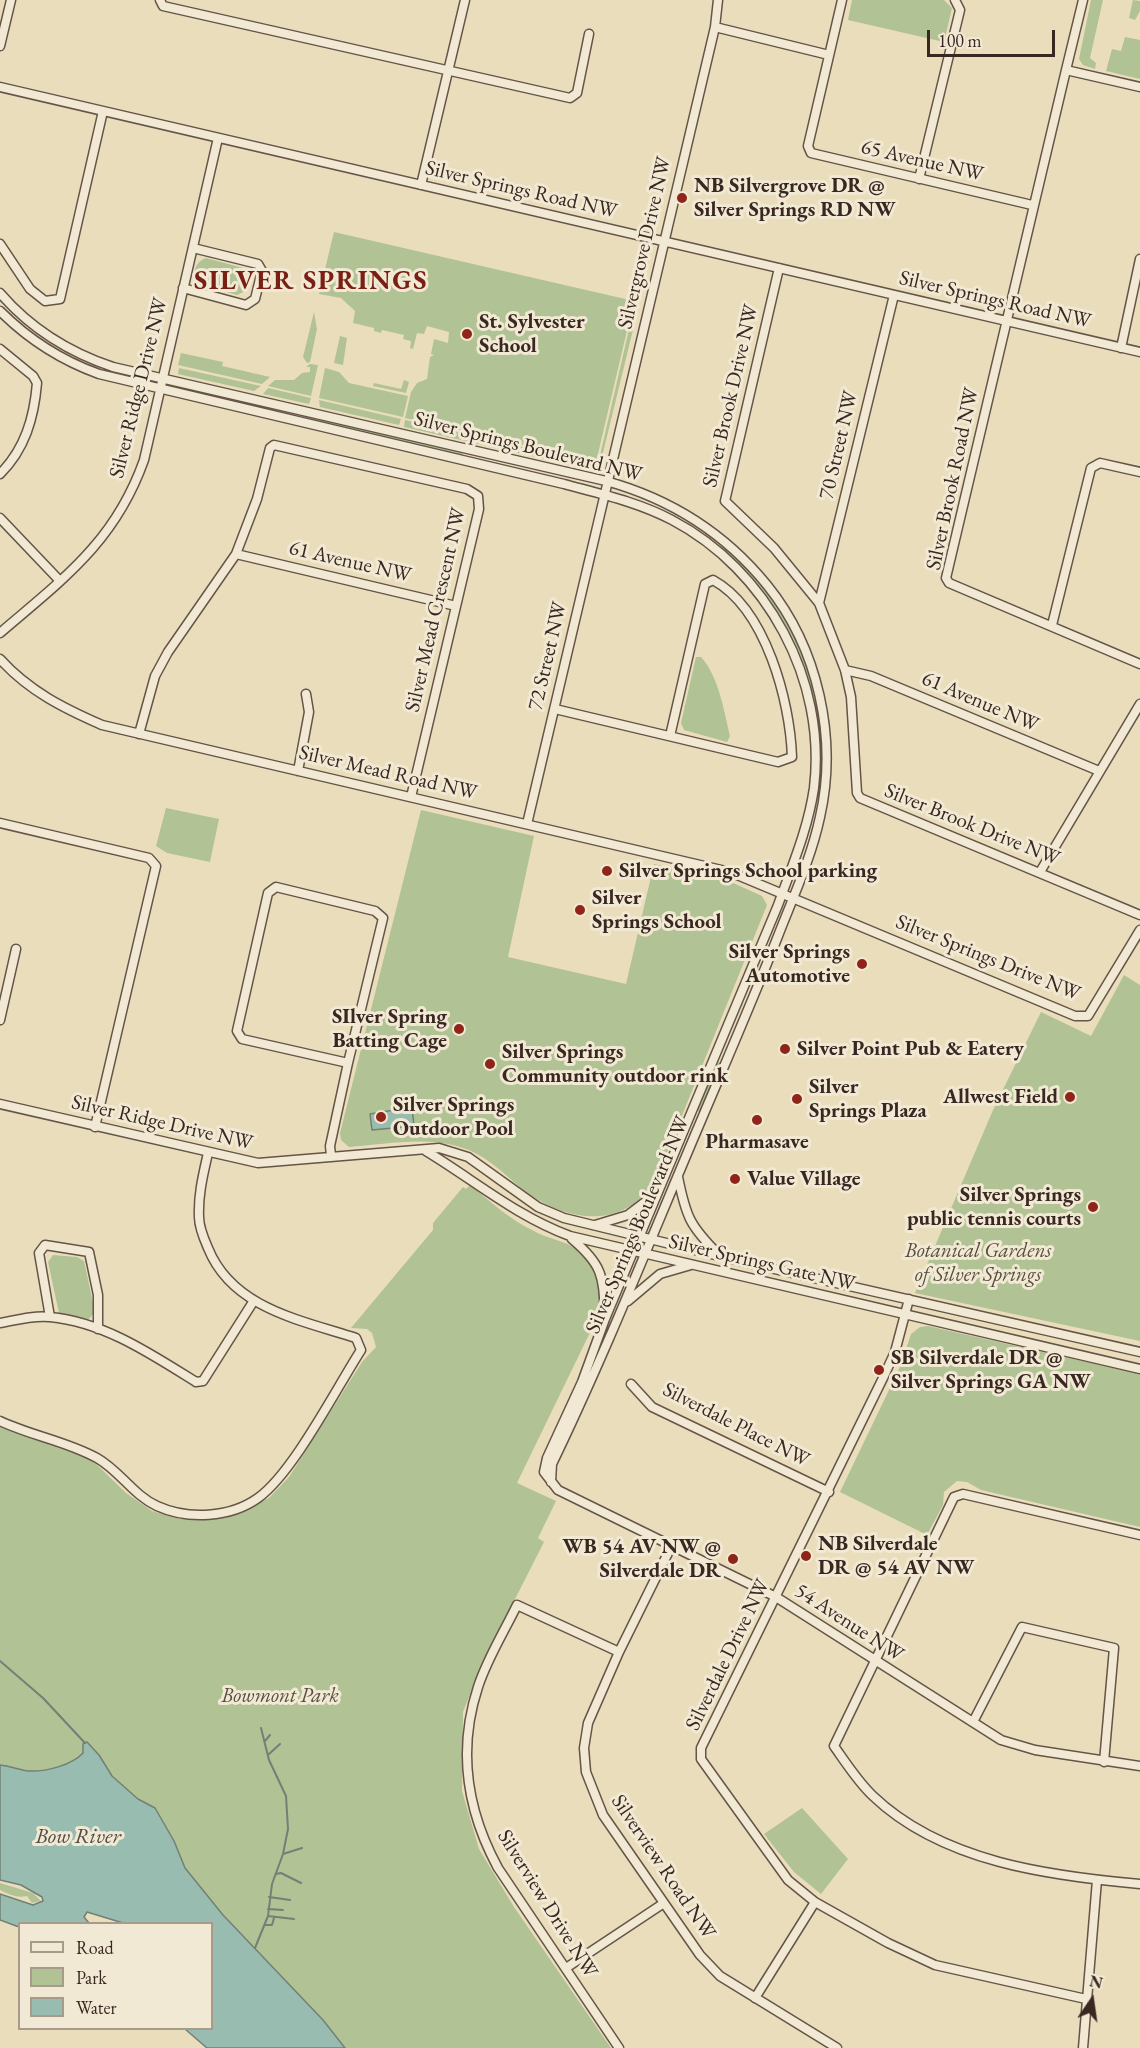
<!DOCTYPE html>
<html>
<head>
<meta charset="utf-8">
<style>
  body { margin:0 }
  #map { position:relative; width:1140px; height:2048px; overflow:hidden; background:#eaddbc; font-family:"EB Garamond",serif }
  canvas { display:block }
  .legend { position:absolute; left:18px; top:1922px; width:195px; height:108px; box-sizing:border-box; background:#f1e9d3; border:2px solid #a79b8c; margin:0; padding:8px 10px; list-style:none; font-size:18px; color:#392721 }
  .legend li { display:flex; align-items:center; gap:12px; height:30px }
  .legend b { width:30px; border:2px solid #a79b8c }
  .north { position:absolute; left:1062px; top:1970px; width:60px; height:60px; -webkit-text-stroke:4px #f1e9d3; paint-order:stroke; rotate:13deg; font-size:16px; font-weight:700; line-height:24px; text-align:center; color:#392721 }
  .north::after { content:''; display:block; margin:auto; width:21px; height:27px; background:#392721; clip-path:polygon(50% 0,100% 100%,50% 72%,0 100%) }
  .scale { position:absolute; left:927px; top:30px; width:128px; height:27px; box-sizing:border-box; border:3px solid #392721; border-top:0; padding-left:8px; font-size:18px; line-height:21px; white-space:nowrap; color:#392721; -webkit-text-stroke:4px #f1e9d3; paint-order:stroke }
</style>
</head>
<body>
<div id="map">
<canvas width="1140" height="2048"></canvas>
<ul class="legend">
<li><b style="height:8px;background:#f1e9d3"></b>Road</li>
<li><b style="height:16px;background:#b1c295"></b>Park</li>
<li><b style="height:16px;background:#98bcaf"></b>Water</li>
</ul>
<div class="north">N</div>
<div class="scale">100 m</div>
</div>
<script>
const ctx = document.querySelector('canvas').getContext('2d');
ctx.lineJoin = 'round';
function fillPath(path, color) { ctx.fillStyle = color; ctx.fill(path, 'evenodd'); }
function strokePath(path, color, width, dash) { ctx.strokeStyle = color; ctx.lineWidth = width; ctx.lineCap = dash ? 'butt' : 'round'; ctx.setLineDash(dash || []); ctx.stroke(path); }
function label(font, color, halo, rows, align = 'center') {
  ctx.font = font + ' "EB Garamond",serif'; ctx.lineWidth = 6; ctx.setLineDash([]); ctx.textBaseline = 'middle'; ctx.strokeStyle = halo; ctx.fillStyle = color; for (const [text, x, y, turn = 0] of rows) {
    ctx.save(); ctx.translate(x, y); ctx.rotate((+turn || 0) * Math.PI / 180); ctx.textAlign = isNaN(turn) ? turn : align; if (halo) ctx.strokeText(text, 0, 0); ctx.fillText(text, 0, 0); ctx.restore();
  }
}
fillPath(new Path2D(`
  M 852,0 L 944,0 L 952,8 L 944,42 L 848,20 Z
  M 1091,0 L 1103,0 L 1090,58 L 1096,63 L 1095,69 L 1083,65 L 1079,59 Z
  M 1133,0 L 1140,1 L 1140,11 L 1135,20 L 1129,18 Z
  M 1125,37 L 1140,40 L 1140,79 L 1106,71 L 1112,49 L 1121,51 Z
  M 334,232 L 634,301 L 596,462 L 405,418 L 411,392 L 417,383 L 427,379 L 430,357 L 434,355 L 431,354 L 434,339 L 448,343 L 449,332 L 427,326 L 424,334 L 417,333 L 413,349 L 410,348 L 411,341 L 403,339 L 404,335 L 382,330 L 381,333 L 374,331 L 374,328 L 353,323 L 355,311 L 341,298 L 319,294 Z
  M 206,258 L 247,269 L 252,279 L 248,290 L 237,295 L 196,283 C 192,272 195,262 206,258 Z
  M 635,303 L 639,305 L 601,461 L 599,460 Z
  M 314,312 L 317,329 L 310,362 L 307,363 L 303,357 Z
  M 340,336 L 347,338 L 343,365 L 334,363 Z
  M 181,353 L 223,362 L 222,366 L 270,377 L 262,384 L 178,365 Z
  M 310,364 L 318,365 L 311,396 L 268,386 L 275,380 L 294,380 L 302,373 L 310,372 L 310,367 L 306,367 Z
  M 179,368 L 261,386 L 254,391 L 178,374 Z
  M 325,368 L 339,372 L 349,383 L 408,396 L 403,417 L 319,398 Z
  M 404,380 L 409,382 L 406,393 L 373,386 L 374,383 L 401,389 Z
  M 268,388 L 311,398 L 309,404 L 263,394 Z
  M 319,400 L 401,419 L 399,425 L 320,407 Z
  M 302,416 L 463,451 L 462,456 L 301,420 Z
  M 405,420 L 596,464 L 597,466 L 580,467 L 404,427 Z
  M 722,544 C 794,601 816,672 824,760 L 819,760 C 811,673 785,607 719,548 Z
  M 696,657 L 701,657 C 719,677 724,711 730,736 L 727,742 L 684,730 L 681,723 Z
  M 166,808 L 219,819 L 210,862 L 167,853 L 156,846 Z
  M 421,810 L 534,836 L 508,957 L 626,984 L 654,864 L 731,882 L 762,896 L 767,905 L 656,1180 C 625,1228 573,1224 529,1194 C 508,1179 491,1158 466,1149 C 431,1135 386,1144 349,1147 L 341,1140 L 340,1133 Z
  M 1124,975 L 1140,985 L 1140,1341 L 915,1293 L 993,1110 L 1041,1012 L 1091,1036 Z
  M 722,1061 L 701,1112 L 697,1111 L 715,1064 Z
  M 470,1185 C 490,1201 510,1220 534,1231 C 546,1238 561,1240 573,1247 C 597,1260 604,1291 598,1316 L 517,1483 L 556,1501 L 538,1538 L 544,1542 L 482,1664 L 463,1712 L 462,1791 L 479,1849 L 514,1907 L 611,2048 L 343,2048 L 210,1903 L 0,1772 L 0,1427 L 92,1460 L 126,1493 L 152,1511 L 180,1519 L 225,1518 L 269,1498 L 289,1477 L 362,1362 L 376,1347 L 372,1333 L 367,1329 L 351,1328 L 433,1230 L 433,1223 L 463,1187 L 466,1189 Z
  M 53,1255 L 77,1257 L 84,1261 L 95,1312 L 87,1321 L 59,1313 L 48,1262 Z
  M 928,1326 L 1140,1374 L 1140,1527 L 981,1490 L 967,1482 L 957,1481 L 944,1492 L 943,1505 L 927,1535 L 840,1492 L 900,1367 L 911,1334 L 920,1327 Z
  M 802,1808 L 848,1859 L 821,1894 L 794,1872 L 764,1834 Z
  M 0,1883 L 33,1893 L 41,1901 L 32,1903 L 27,1896 C 17,1898 10,1895 0,1890 Z`), '#b1c295');
const water = new Path2D(`
  M 412,1107 L 414,1126 L 372,1130 L 370,1114 Z
  M 87,1742 L 99,1755 L 112,1776 L 138,1799 L 155,1808 L 174,1841 L 185,1868 L 223,1915 L 323,2020 L 345,2048 L 207,2048 L 185,2029 L 212,2028 L 212,1924 L 123,1923 L 87,1912 L 84,1917 L 89,1923 L 20,1924 L 19,1927 L 0,1920 L 0,1894 L 33,1905 L 43,1901 L 42,1897 L 21,1885 L 0,1880 L 0,1765 C 10,1766 20,1770 29,1771 C 46,1772 72,1765 83,1753 L 83,1744 Z`);
fillPath(water, '#98bcaf');
strokePath(water, '#728076', 1.5);
strokePath(new Path2D(`
  M 0,1661 L 43,1698 L 85,1743
  M 265,1741 L 270,1735
  M 269,1754 L 280,1744
  M 283,1854 L 302,1848
  M 276,1874 L 281,1873 L 301,1883
  M 269,1897 L 290,1900
  M 268,1909 L 283,1910
  M 268,1916 L 294,1919
  M 265,1925 L 272,1925 L 274,1918
  M 255,1948 L 268,1916 L 272,1884 L 283,1854 L 288,1829 L 286,1796 L 269,1760 L 261,1728`), '#728076', 2);
const minor = new Path2D(`
  M 160,0 L 163,6 L 570,98 L 577,93 L 589,34
  M 842,0 L 808,146 L 811,153 L 1032,205
  M 715,27 L 829,55
  M 0,46 L 11,0
  M 1066,70 L 1083,0
  M 0,87 L 1140,352
  M 1140,87 L 1066,70 L 946,578 L 949,583 L 1140,664
  M 919,179 L 960,10 L 955,0
  M 421,185 L 465,0
  M 0,244 L 30,289 L 45,301 L 60,299 L 103,111
  M 779,268 L 725,501 L 774,548 L 819,603 L 845,670 L 851,697 L 857,793 L 860,798 L 1140,915
  M 183,288 L 246,305 L 255,299 L 262,271 L 258,264 L 193,248
  M 0,293 C 31,329 68,352 113,367 L 606,481 C 671,499 724,532 767,585 C 818,648 838,738 820,817 C 811,859 793,897 778,936 C 754,997 728,1057 703,1116 C 653,1233 607,1350 552,1464 L 551,1482
  M 0,311 C 29,340 60,360 99,374 L 564,484 C 601,494 638,502 672,520 C 767,570 827,680 814,788 C 808,829 792,866 778,905 L 605,1319 L 582,1382 L 547,1458 L 544,1472 L 558,1490 L 776,1597 L 1001,1740 L 1035,1750 L 1140,1766
  M 1121,348 L 1140,259
  M 0,349 L 33,376 L 37,383 C 34,418 25,449 0,474
  M 0,518 L 60,581
  M 236,554 L 456,606
  M 819,603 L 894,295
  M 1052,625 L 1091,468 L 1100,463 L 1140,472
  M 0,633 C 63,579 115,542 144,460 L 218,138
  M 0,659 C 29,691 63,708 102,725 L 730,872 L 1075,1016 L 1088,1016 L 1140,930
  M 845,670 L 871,676 L 1099,771
  M 555,709 L 778,762 L 792,757 C 790,701 766,609 713,580 L 705,584 L 670,736
  M 139,734 L 155,676 L 168,652 L 236,554 L 257,499 L 270,448 L 274,445 L 467,489 L 478,496 L 479,509 L 411,797
  M 298,771 L 309,712 L 306,694
  M 0,823 L 149,858 L 156,866 L 95,1127
  M 527,824 L 715,27 L 718,0
  M 1040,872 L 1140,704
  M 276,887 L 375,911 L 383,918 L 348,1063 L 242,1039 L 237,1031 L 268,893 Z
  M 0,1020 L 16,949
  M 0,1104 L 258,1163 L 439,1148 L 468,1157 L 538,1207 L 564,1218 L 748,1263 L 1140,1352
  M 426,1151 C 474,1180 516,1216 570,1236 L 1140,1369
  M 331,1156 L 330,1146 L 348,1063
  M 678,1177 C 686,1217 690,1226 719,1255
  M 595,1225 L 628,1215 L 657,1193
  M 572,1239 C 604,1266 603,1277 605,1316
  M 909,1299 L 895,1352 L 883,1378 L 701,1748 L 701,1759 L 788,1880 L 815,1902 L 888,1943 L 935,1965 L 1086,1999
  M 628,1301 L 660,1274 L 691,1265
  M 50,1317 L 39,1253 L 45,1245 L 89,1252 L 98,1295 L 98,1329
  M 0,1323 C 16,1320 34,1315 50,1317 C 104,1322 151,1354 196,1382 L 203,1381 L 253,1302
  M 631,1384 L 652,1407 L 829,1492
  M 0,1421 C 32,1436 66,1441 97,1458 C 120,1471 133,1495 157,1506 C 188,1520 230,1518 258,1498 C 293,1473 336,1389 361,1350 L 356,1338 C 300,1320 232,1308 208,1248 C 204,1239 199,1228 199,1217 C 198,1195 203,1175 208,1153
  M 1140,1535 L 963,1494 L 954,1497 L 834,1746 C 846,1763 858,1782 873,1796 C 942,1862 1050,1876 1140,1884
  M 672,1545 L 619,1652 L 588,1723 L 584,1748 L 586,1772 L 603,1815 L 700,1955 L 720,1976 L 837,2048
  M 619,1652 L 517,1605 C 504,1632 487,1659 478,1687 C 457,1751 467,1811 498,1868 L 619,2048
  M 973,1722 L 1022,1627 L 1114,1648 L 1104,1762
  M 566,1968 L 664,1903
  M 755,1998 L 815,1902
  M 1083,2048 L 1097,1880`);
strokePath(minor, '#655448', 11);
strokePath(minor, '#f1e9d3', 8);
for (const [x, y, r, color] of [
  [682,198,6,"#8f2418"],
  [467,334,6,"#8f2418"],
  [607,871,6,"#8f2418"],
  [580,910,6,"#8f2418"],
  [862,964,6,"#8f2418"],
  [459,1029,6,"#8f2418"],
  [785,1049,6,"#8f2418"],
  [490,1064,6,"#8f2418"],
  [1070,1097,6,"#8f2418"],
  [797,1099,6,"#8f2418"],
  [381,1117,6,"#8f2418"],
  [757,1120,6,"#8f2418"],
  [735,1179,6,"#8f2418"],
  [1093,1207,6,"#8f2418"],
  [879,1370,6,"#8f2418"],
  [806,1556,6,"#8f2418"],
  [733,1559,6,"#8f2418"]
]) { const dot = new Path2D(); dot.arc(x, y, r, 0, 2 * Math.PI); ctx.fillStyle = color; ctx.fill(dot); strokePath(dot, '#f1e9d3', 2); }
label('21px', '#392721', '#f1e9d3', [
  ["65 Avenue NW",922,161,13],
  ["Silver Springs Road NW",521,190,13],
  ["Silvergrove Drive NW",645,243,-77],
  ["Silver Springs Road NW",995,300,13],
  ["Silver Ridge Drive NW",139,388,-76],
  ["Silver Brook Drive NW",731,396,-77],
  ["70 Street NW",839,445,-77],
  ["Silver Springs Boulevard NW",528,447,14],
  ["Silver Brook Road NW",953,479,-78],
  ["61 Avenue NW",350,562,13],
  ["Silver Mead Crescent NW",436,610,-77],
  ["72 Street NW",548,656,-77],
  ["61 Avenue NW",980,702,23],
  ["Silver Mead Road NW",388,773,13],
  ["Silver Brook Drive NW",972,825,22],
  ["Silver Springs Drive NW",988,958,22],
  ["Silver Ridge Drive NW",162,1123,13],
  ["Silver Springs Boulevard NW",638,1225,-67],
  ["Silver Springs Gate NW",762,1263,13],
  ["Silverdale Place NW",736,1425,27],
  ["54 Avenue NW",849,1623,33],
  ["Silverdale Drive NW",728,1655,-64],
  ["Silverview Road NW",663,1867,56],
  ["Silverview Drive NW",547,1904,58]
]);
label('bold 21px', '#392721', '#f1e9d3', [
  ["NB Silvergrove DR @",694,186],
  ["Silver Springs RD NW",694,210],
  ["St. Sylvester",479,322],
  ["School",479,346],
  ["Silver Springs School parking",619,871],
  ["Silver",592,898],
  ["Springs School",592,922],
  ["Silver Springs",850,952,"right"],
  ["Automotive",850,976,"right"],
  ["SIlver Spring",447,1017,"right"],
  ["Batting Cage",447,1041,"right"],
  ["Silver Point Pub & Eatery",797,1049],
  ["Silver Springs",502,1052],
  ["Community outdoor rink",502,1076],
  ["Silver",809,1087],
  ["Springs Plaza",809,1111],
  ["Allwest Field",1058,1097,"right"],
  ["Silver Springs",393,1105],
  ["Outdoor Pool",393,1129],
  ["Pharmasave",757,1142,"center"],
  ["Value Village",747,1179],
  ["Silver Springs",1081,1195,"right"],
  ["public tennis courts",1081,1219,"right"],
  ["SB Silverdale DR @",891,1358],
  ["Silver Springs GA NW",891,1382],
  ["NB Silverdale",818,1544],
  ["DR @ 54 AV NW",818,1568],
  ["WB 54 AV NW @",721,1547,"right"],
  ["Silverdale DR",721,1571,"right"]
], 'left');
label('italic 21px', '#574e3e', '#f1e9d3', [
  ["Botanical Gardens",978,1251],
  ["of Silver Springs",978,1275],
  ["Bowmont Park",280,1696]
]);
label('italic 22px', '#514c44', '#f1e9d3', [
  ["Bow River",78,1837]
]);
ctx.letterSpacing = '1.5px';
label('bold 27px', '#7a1f14', '#f1e9d3', [
  ["SILVER SPRINGS",311,282]
]);
ctx.letterSpacing = '0px';
</script>
</body>
</html>
